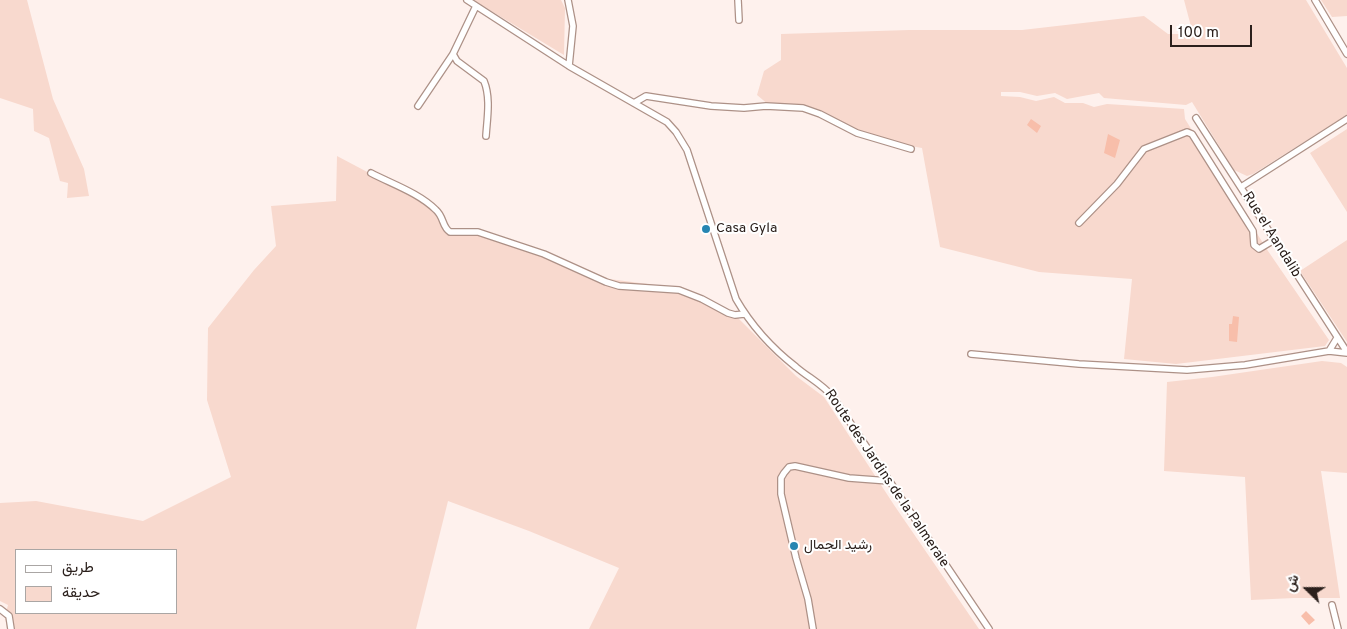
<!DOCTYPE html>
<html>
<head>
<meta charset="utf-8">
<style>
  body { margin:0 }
  #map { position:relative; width:1347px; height:629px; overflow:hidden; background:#fef1ed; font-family:Overpass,Vazirmatn,sans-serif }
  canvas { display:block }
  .legend { position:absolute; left:15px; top:549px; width:162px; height:65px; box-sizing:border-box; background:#fff; border:1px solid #aaa6a4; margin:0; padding:6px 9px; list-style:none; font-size:15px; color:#2b201c }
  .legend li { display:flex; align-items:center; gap:10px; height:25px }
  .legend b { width:25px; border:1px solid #aaa6a4 }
  .north { position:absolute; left:1282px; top:564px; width:50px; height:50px; -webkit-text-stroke:4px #fff; paint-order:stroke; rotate:292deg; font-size:14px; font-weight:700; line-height:20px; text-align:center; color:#2b201c }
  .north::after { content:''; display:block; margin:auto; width:18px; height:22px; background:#2b201c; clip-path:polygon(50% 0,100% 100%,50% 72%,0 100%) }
  .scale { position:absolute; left:1170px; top:25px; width:82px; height:22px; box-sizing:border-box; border:2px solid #2b201c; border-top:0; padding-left:6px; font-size:15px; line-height:18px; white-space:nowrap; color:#2b201c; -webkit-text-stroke:4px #fff; paint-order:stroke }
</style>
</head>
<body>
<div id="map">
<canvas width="1347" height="629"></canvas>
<ul class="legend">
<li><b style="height:6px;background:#fff"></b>طريق</li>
<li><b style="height:14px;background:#f8d9ce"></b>حديقة</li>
</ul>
<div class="north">ش</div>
<div class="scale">100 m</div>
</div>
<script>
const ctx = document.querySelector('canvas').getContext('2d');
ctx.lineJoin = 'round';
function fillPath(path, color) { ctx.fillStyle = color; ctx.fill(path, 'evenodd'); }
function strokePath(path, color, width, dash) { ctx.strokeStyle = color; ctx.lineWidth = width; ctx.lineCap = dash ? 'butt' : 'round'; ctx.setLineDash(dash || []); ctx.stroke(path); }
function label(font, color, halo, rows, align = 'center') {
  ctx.font = font + ' Overpass,Vazirmatn,sans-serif'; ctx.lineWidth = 4; ctx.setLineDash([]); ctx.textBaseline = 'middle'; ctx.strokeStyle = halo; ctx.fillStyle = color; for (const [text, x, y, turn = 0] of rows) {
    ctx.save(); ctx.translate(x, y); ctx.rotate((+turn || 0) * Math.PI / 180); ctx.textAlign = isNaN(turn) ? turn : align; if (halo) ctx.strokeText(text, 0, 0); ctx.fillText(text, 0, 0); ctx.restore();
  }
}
fillPath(new Path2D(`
  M 0,0 L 27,0 L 53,99 L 84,169 L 89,196 L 67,198 L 68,183 L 60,181 L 49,138 L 34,131 L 33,109 L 0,98 Z
  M 473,0 L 561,0 L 565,8 L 564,55 Z
  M 1184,0 L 1306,0 L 1347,68 L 1347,115 L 1253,174 L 1247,176 L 1234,170 L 1192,102 L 1186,105 L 1104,98 L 1099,93 L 1067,99 L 1055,93 L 1037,96 L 1020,92 L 1001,92 L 1001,96 L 1020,97 L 1036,101 L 1054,97 L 1065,103 L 1083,103 L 1094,107 L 1107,104 L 1184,109 L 1185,119 L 1190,127 L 1268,251 L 1329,340 L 1325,346 L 1176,364 L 1124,359 L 1132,279 L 1039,272 L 940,247 L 922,148 L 894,143 L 855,130 L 810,107 L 769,105 L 757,95 L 764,71 L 781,60 L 781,34 L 909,30 L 1022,30 L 1144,16 L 1168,34 L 1193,34 Z
  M 1321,0 L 1347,0 L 1347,16 L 1332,17 Z
  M 1347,129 L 1347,212 L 1310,153 Z
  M 337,156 L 443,212 L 447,227 L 552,254 L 609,279 L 671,287 L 699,294 L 730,310 L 796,376 L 824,397 L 894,505 L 979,629 L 589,629 L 619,568 L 529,531 L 448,501 L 416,629 L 7,629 L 5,617 L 8,605 L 0,601 L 0,503 L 36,501 L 143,521 L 231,477 L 207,400 L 208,328 L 254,270 L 276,246 L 271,206 L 336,201 ZM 16,550 L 176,550 L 176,613 L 16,613 Z
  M 1347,240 L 1347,342 L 1300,271 Z
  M 1322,361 L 1341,363 L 1347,367 L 1347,473 L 1321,471 L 1340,598 L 1294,598 L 1251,600 L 1245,477 L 1164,471 L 1167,382 L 1212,377 Z`), '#f8d9ce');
fillPath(new Path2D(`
  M 1031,119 L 1041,126 L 1037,133 L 1027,125 Z
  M 1108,134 L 1120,140 L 1115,158 L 1104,153 Z
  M 1233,316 L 1239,317 L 1237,342 L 1229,341 L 1229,324 L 1232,324 Z
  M 1306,611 L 1315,620 L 1309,625 L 1301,616 Z`), '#f8beaa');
const minor = new Path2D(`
  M 467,0 L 569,66 L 667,122 L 676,132 L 687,150 L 736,299 C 751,325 773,349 796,367 C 809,378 822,384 833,397 L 989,629
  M 568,0 L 573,26 L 569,66
  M 738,0 L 739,20
  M 1315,0 L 1347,54
  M 453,54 L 457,61 L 484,81 C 491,98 487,119 486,136
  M 634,103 L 646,96 L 711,106 L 744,108 L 766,106 L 803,108 L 820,114 L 857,133 L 911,149
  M 418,106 L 453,54 L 476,6
  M 1196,118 L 1347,352
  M 371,173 C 392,184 419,193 436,210 C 444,217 442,227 450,232 L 478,232 L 544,254 L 606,282 L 619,286 L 679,290 L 702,299 L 728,313 L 735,315 L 744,314
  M 1241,187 L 1347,119
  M 1079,223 L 1117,184 L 1144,149 L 1187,132 L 1192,134 L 1248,223 L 1253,231 L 1254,245 L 1259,249 L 1274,240
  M 1329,351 L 1337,338
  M 971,354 L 1079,364 L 1187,370 L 1245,365 L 1329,351 L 1347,353
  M 1332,605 L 1338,629
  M 0,609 L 9,616 L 11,629
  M 813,629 L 808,599 L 796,558 L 781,494 L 781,478 L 784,473 L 789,467 L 795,466 L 849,478 L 889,481`);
strokePath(minor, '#ad9187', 8);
strokePath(minor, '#fff', 5.5);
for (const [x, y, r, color] of [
  [706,229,5,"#2786b2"],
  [794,546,5,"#2786b2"]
]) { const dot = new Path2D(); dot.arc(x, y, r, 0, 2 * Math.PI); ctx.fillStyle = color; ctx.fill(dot); strokePath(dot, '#fff', 2); }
label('14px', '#2b201c', '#fff', [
  ["Casa Gyla",716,229],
  ["رشيد الجمال",804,546]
], 'left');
label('14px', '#2b201c', '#fff', [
  ["Rue el Aandalib",1271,235,58],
  ["Route des Jardins de la Palmeraie",886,479,56]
]);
</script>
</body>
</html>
